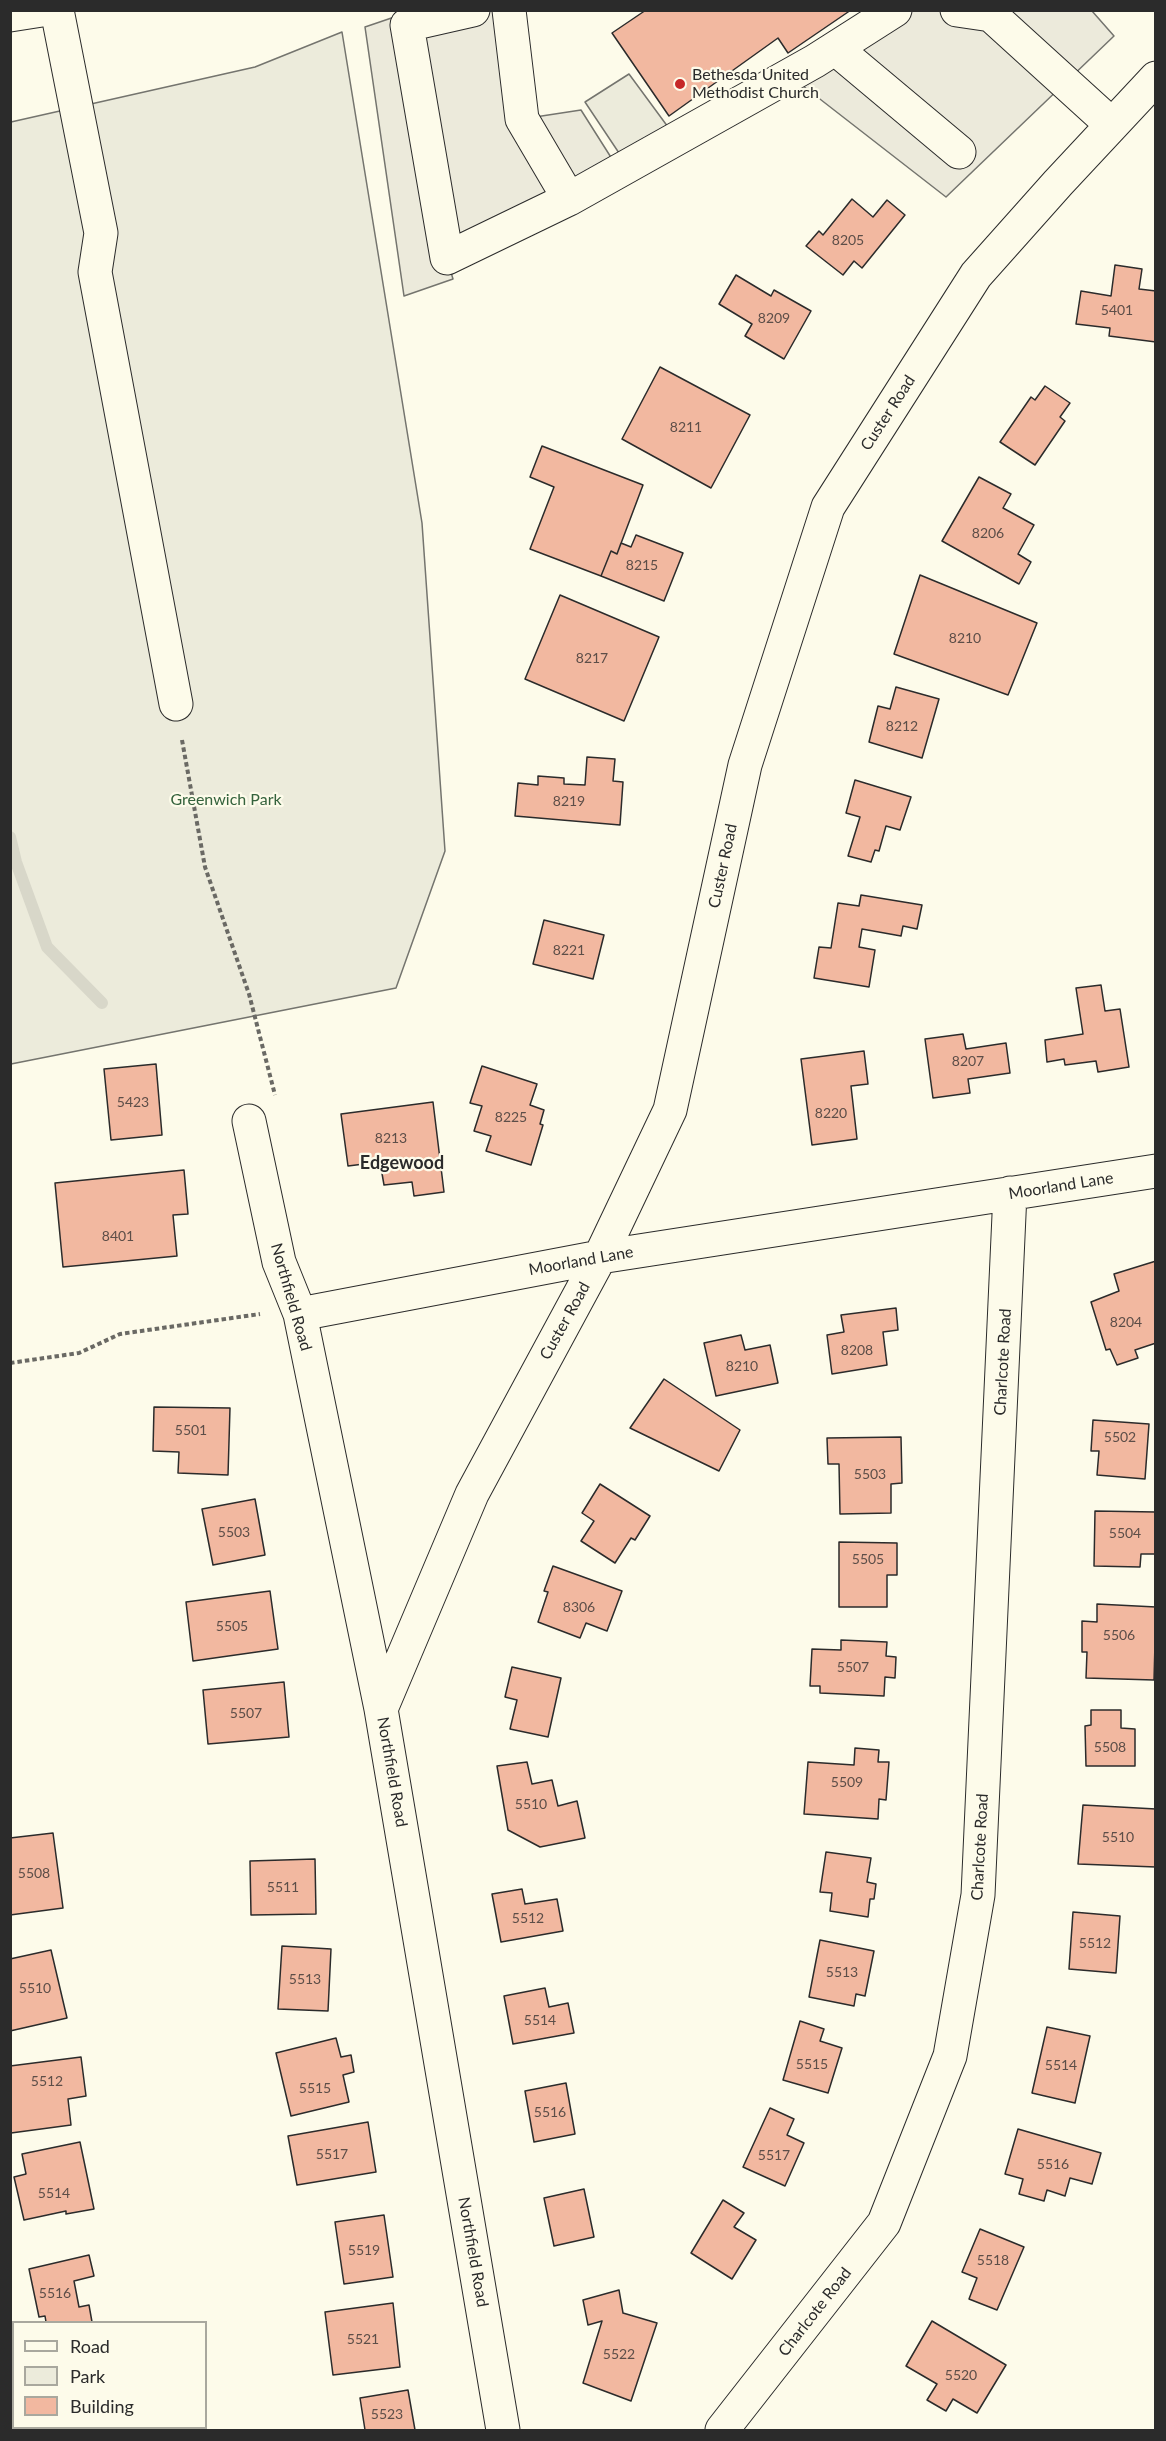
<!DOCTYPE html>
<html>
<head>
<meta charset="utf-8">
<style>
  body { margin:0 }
  #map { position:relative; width:1166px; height:2441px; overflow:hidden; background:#fdfbea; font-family:Lato,sans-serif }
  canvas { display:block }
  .frame { position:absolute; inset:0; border:12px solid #2b2b2b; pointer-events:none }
  .legend { position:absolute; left:12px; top:2321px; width:195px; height:108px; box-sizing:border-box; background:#fdfbea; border:2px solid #a9a89e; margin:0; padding:8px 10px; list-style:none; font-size:18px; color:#2b2b2b }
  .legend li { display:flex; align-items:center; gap:12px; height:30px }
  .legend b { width:30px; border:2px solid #a9a89e }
</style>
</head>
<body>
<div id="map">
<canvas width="1166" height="2441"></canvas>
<div class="frame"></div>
<ul class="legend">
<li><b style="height:8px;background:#fdfbea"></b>Road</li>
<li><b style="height:16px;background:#ecebdb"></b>Park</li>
<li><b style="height:16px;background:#f2b8a0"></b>Building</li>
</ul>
</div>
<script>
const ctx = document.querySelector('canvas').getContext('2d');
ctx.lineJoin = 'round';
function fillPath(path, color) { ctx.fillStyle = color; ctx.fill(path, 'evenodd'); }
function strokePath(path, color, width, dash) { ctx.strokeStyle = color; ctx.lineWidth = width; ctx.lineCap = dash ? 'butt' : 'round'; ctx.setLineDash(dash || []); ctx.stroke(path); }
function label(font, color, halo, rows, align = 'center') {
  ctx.font = font + ' Lato,sans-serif'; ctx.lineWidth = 4.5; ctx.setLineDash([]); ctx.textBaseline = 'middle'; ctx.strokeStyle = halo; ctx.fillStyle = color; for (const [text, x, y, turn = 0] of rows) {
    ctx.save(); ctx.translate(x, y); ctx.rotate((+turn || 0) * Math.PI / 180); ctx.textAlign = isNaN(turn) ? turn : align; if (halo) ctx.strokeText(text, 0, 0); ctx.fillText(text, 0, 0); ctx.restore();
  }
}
const green = new Path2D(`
  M 342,32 L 422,523 L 445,851 L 396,988 L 11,1064 L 11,122 L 255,67 Z
  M 629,74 L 668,127 L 621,156 L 585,102 Z`);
fillPath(green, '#ecebdb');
strokePath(green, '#74746e', 1.5);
const parking = new Path2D(`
  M 412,11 L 509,11 L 522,119 L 581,110 L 619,170 L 447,259 L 453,279 L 404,296 L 365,27 Z
  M 895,11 L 1092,11 L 1114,36 L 946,197 L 789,75 Z`);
fillPath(parking, '#eceadb');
strokePath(parking, '#74746e', 1.5);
strokePath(new Path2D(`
  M 10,837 L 16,862 L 47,947 L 102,1003`), '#d8d7c9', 12);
const building = new Path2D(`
  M 646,10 L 851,10 L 788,53 L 778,38 L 669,116 L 612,33 Z
  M 852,199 L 873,217 L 887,200 L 905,215 L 862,268 L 854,261 L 843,275 L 806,246 L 819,231 L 823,235 Z
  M 1115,265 L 1142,269 L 1139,289 L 1156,291 L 1156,342 L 1109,336 L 1110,328 L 1076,324 L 1081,291 L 1111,296 Z
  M 736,275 L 771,296 L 774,290 L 811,311 L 784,359 L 745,336 L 752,324 L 719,304 Z
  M 660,367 L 750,415 L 711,488 L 622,439 Z
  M 1045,386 L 1070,403 L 1060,417 L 1065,421 L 1035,465 L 1000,442 L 1031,397 L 1035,400 Z
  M 542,446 L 643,485 L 617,554 L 611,551 L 601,576 L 530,549 L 554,487 L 530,477 Z
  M 979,477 L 1011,494 L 1003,508 L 1034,525 L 1018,554 L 1031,562 L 1019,584 L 942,541 Z
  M 636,535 L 683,553 L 664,601 L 601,576 L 611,551 L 617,554 L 621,543 L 631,547 Z
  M 920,575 L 1037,623 L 1008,695 L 894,654 Z
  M 560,595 L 659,637 L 624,721 L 525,679 Z
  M 896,687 L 939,699 L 922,758 L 869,742 L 878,706 L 890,709 Z
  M 587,757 L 615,759 L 613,781 L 623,782 L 620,825 L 515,816 L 518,783 L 538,785 L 538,776 L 564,778 L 564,784 L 585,785 Z
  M 855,780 L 911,797 L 900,830 L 886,826 L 879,851 L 875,850 L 871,862 L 848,856 L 860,817 L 846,813 Z
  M 861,895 L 922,905 L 917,929 L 903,926 L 901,936 L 862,929 L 859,947 L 875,950 L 869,987 L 814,978 L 819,947 L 831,948 L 838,903 L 859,906 Z
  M 544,920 L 604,935 L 593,979 L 533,964 Z
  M 1101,985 L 1105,1011 L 1120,1009 L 1129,1067 L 1098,1072 L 1096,1061 L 1065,1065 L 1064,1059 L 1047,1062 L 1045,1040 L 1083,1034 L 1076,988 Z
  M 963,1034 L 966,1049 L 1006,1043 L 1010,1073 L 968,1079 L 970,1093 L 933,1098 L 925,1039 Z
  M 864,1051 L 868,1084 L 851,1086 L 857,1139 L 812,1145 L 801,1059 Z
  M 156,1064 L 162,1135 L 111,1140 L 104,1069 Z
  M 482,1066 L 537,1084 L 530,1105 L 544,1110 L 540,1124 L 543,1125 L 531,1165 L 486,1151 L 491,1136 L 474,1131 L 482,1106 L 470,1103 Z
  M 433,1102 L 444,1192 L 414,1196 L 412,1182 L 384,1185 L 380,1162 L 348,1166 L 341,1114 Z
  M 184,1170 L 188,1214 L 173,1215 L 177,1256 L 63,1267 L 55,1183 Z
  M 1156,1261 L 1156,1343 L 1135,1350 L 1138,1358 L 1117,1365 L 1110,1349 L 1106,1350 L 1091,1302 L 1119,1291 L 1114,1274 Z
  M 896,1308 L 898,1330 L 883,1332 L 887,1365 L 832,1374 L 827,1335 L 844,1332 L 841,1315 Z
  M 741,1335 L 745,1350 L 770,1345 L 778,1383 L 716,1396 L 704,1343 Z
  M 664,1379 L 740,1430 L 719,1471 L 630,1428 Z
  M 154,1407 L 230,1408 L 228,1475 L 178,1473 L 179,1452 L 153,1451 Z
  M 1093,1420 L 1149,1424 L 1145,1479 L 1097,1475 L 1099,1451 L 1091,1451 Z
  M 901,1437 L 902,1483 L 891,1484 L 891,1513 L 840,1514 L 839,1464 L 828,1464 L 827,1438 Z
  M 600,1484 L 650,1516 L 635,1540 L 631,1538 L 615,1563 L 581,1541 L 594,1521 L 582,1513 Z
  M 255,1499 L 265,1555 L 213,1565 L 202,1509 Z
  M 1095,1511 L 1156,1512 L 1156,1554 L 1141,1554 L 1140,1567 L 1094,1566 Z
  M 839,1542 L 897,1543 L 897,1575 L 887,1575 L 887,1607 L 839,1607 Z
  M 553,1566 L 622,1591 L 607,1631 L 586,1623 L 580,1638 L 538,1622 L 548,1592 L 544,1591 Z
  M 270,1591 L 278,1649 L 193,1661 L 186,1602 Z
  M 1097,1604 L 1156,1607 L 1154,1680 L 1086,1678 L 1087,1652 L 1082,1652 L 1082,1621 L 1097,1622 Z
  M 841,1640 L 887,1642 L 886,1656 L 896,1657 L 895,1678 L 885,1677 L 884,1696 L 820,1693 L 820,1686 L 810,1686 L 812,1649 L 841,1650 Z
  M 512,1667 L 561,1678 L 548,1737 L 510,1729 L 517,1700 L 505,1697 Z
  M 284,1682 L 289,1737 L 208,1744 L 203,1690 Z
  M 1091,1710 L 1121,1710 L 1121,1728 L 1135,1729 L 1135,1766 L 1086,1766 L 1085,1726 L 1091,1725 Z
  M 855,1748 L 879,1750 L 878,1762 L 889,1762 L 886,1800 L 879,1799 L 878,1819 L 804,1814 L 808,1762 L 854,1765 Z
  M 527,1762 L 532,1784 L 552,1780 L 558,1806 L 577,1801 L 585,1838 L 540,1847 L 508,1830 L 497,1766 Z
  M 1083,1805 L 1156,1809 L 1156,1867 L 1078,1864 Z
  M 53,1833 L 63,1908 L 10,1915 L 10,1838 Z
  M 826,1852 L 871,1858 L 867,1882 L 876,1884 L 874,1899 L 870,1899 L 868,1917 L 830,1911 L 832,1893 L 820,1892 Z
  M 315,1859 L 316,1914 L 251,1915 L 250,1861 Z
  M 522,1889 L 525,1904 L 557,1899 L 563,1931 L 501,1942 L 492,1894 Z
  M 1073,1912 L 1120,1916 L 1116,1973 L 1069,1969 Z
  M 820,1940 L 874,1951 L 865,1996 L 856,1994 L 854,2006 L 809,1997 Z
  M 282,1946 L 331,1949 L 328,2011 L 278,2009 Z
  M 51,1950 L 67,2018 L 10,2031 L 10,1959 Z
  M 545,1988 L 549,2007 L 568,2003 L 574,2033 L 513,2044 L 504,1996 Z
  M 800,2021 L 824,2029 L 820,2041 L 842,2048 L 828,2093 L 783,2080 Z
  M 1047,2027 L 1090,2036 L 1075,2103 L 1032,2093 Z
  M 336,2038 L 341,2057 L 351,2055 L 354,2072 L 343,2075 L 349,2102 L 291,2116 L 276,2053 Z
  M 81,2057 L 86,2096 L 68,2099 L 71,2125 L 11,2133 L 10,2066 Z
  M 566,2083 L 575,2134 L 534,2142 L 525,2091 Z
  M 770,2108 L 794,2119 L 787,2135 L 804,2143 L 785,2186 L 743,2167 Z
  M 368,2122 L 376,2172 L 297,2185 L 288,2136 Z
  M 1018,2129 L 1101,2153 L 1092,2184 L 1070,2178 L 1065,2196 L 1047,2190 L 1044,2201 L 1019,2194 L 1023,2179 L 1005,2174 Z
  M 80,2142 L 94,2209 L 66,2214 L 66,2211 L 24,2220 L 14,2177 L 26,2174 L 22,2154 Z
  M 584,2189 L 594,2237 L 554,2246 L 544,2198 Z
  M 723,2200 L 744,2213 L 734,2227 L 756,2240 L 732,2279 L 691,2253 Z
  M 384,2215 L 393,2277 L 344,2284 L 335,2222 Z
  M 980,2229 L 1024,2247 L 997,2310 L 969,2299 L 977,2278 L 962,2272 Z
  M 89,2255 L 94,2276 L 74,2281 L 79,2307 L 89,2305 L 92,2322 L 46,2322 L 45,2316 L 39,2317 L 29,2269 Z
  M 619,2290 L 623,2313 L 657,2323 L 631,2401 L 583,2383 L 602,2321 L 588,2325 L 583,2300 Z
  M 393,2303 L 400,2367 L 333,2375 L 325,2312 Z
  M 932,2321 L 1006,2365 L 977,2413 L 953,2399 L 946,2411 L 927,2400 L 937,2384 L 906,2366 Z
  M 408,2390 L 415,2430 L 365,2430 L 360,2398 Z`);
fillPath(building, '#f2b8a0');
strokePath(building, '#2b2b2b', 1.5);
const minor = new Path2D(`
  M 57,10 L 101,233 L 95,272 L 176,704
  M 473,10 L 407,25 L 447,258 L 569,199 L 522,119 L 509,10
  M 957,10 L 991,15 L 1112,125
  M 836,49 L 959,152
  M 569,199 L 815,61 L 895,10
  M 249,1121 L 279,1262 L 300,1314 L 381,1709 L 503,2430
  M 300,1314 L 600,1257 L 1156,1171
  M 381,1709 L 472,1494 L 600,1257 L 670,1110 L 745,765 L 828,507 L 976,275 L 1058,183 L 1156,78
  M 722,2430 L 884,2223 L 950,2056 L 978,1895 L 1010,1193`);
const major = new Path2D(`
  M 10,15 L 42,10`);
strokePath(minor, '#2b2b2b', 35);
strokePath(major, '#2b2b2b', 35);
strokePath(new Path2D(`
  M 182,740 L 205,867 L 249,994 L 275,1095
  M 10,1363 L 79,1353 L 120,1334 L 260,1314`), '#6a6964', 4, [4.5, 3]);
strokePath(minor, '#fdfbea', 33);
strokePath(major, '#fdfbea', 33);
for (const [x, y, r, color] of [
  [680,84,6,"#c62828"]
]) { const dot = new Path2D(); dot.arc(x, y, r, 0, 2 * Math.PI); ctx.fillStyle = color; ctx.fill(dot); strokePath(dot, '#fdfbea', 2); }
label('14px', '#5d4e48', null, [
  ["8205",848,240],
  ["5401",1117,310],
  ["8209",774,318],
  ["8211",686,427],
  ["8206",988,533],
  ["8215",642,565],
  ["8210",965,638],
  ["8217",592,658],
  ["8212",902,726],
  ["8219",569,801],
  ["8221",569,950],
  ["8207",968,1061],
  ["5423",133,1102],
  ["8220",831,1113],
  ["8225",511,1117],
  ["8213",391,1138],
  ["8401",118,1236],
  ["8204",1126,1322],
  ["8208",857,1350],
  ["8210",742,1366],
  ["5501",191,1430],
  ["5502",1120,1437],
  ["5503",870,1474],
  ["5503",234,1532],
  ["5504",1125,1533],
  ["5505",868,1559],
  ["8306",579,1607],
  ["5505",232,1626],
  ["5506",1119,1635],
  ["5507",853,1667],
  ["5507",246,1713],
  ["5508",1110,1747],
  ["5509",847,1782],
  ["5510",531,1804],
  ["5510",1118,1837],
  ["5508",34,1873],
  ["5511",283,1887],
  ["5512",528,1918],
  ["5512",1095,1943],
  ["5513",842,1972],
  ["5513",305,1979],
  ["5510",35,1988],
  ["5514",540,2020],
  ["5515",812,2064],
  ["5514",1061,2065],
  ["5512",47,2081],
  ["5515",315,2088],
  ["5516",550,2112],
  ["5517",332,2154],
  ["5517",774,2155],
  ["5516",1053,2164],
  ["5514",54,2193],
  ["5519",364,2250],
  ["5518",993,2260],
  ["5516",55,2293],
  ["5521",363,2339],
  ["5522",619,2354],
  ["5520",961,2375],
  ["5523",387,2414]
]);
label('16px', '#2b2b2b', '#fdfbea', [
  ["Bethesda United",692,75],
  ["Methodist Church",692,93]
], 'left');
label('16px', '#2b2b2b', '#fdfbea', [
  ["Custer Road",888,413,-57],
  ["Custer Road",723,866,-78],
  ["Moorland Lane",1061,1186,-9],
  ["Moorland Lane",581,1261,-10],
  ["Northfield Road",291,1297,74],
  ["Custer Road",565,1321,-61],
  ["Charlcote Road",1003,1362,-87],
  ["Northfield Road",392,1772,80],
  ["Charlcote Road",980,1847,-87],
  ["Northfield Road",473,2252,80],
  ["Charlcote Road",815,2312,-52]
]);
label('16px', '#34623c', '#fdfbea', [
  ["Greenwich Park",226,800]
]);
label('bold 18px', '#2b2b2b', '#fdfbea', [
  ["Edgewood",402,1163]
]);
</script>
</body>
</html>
